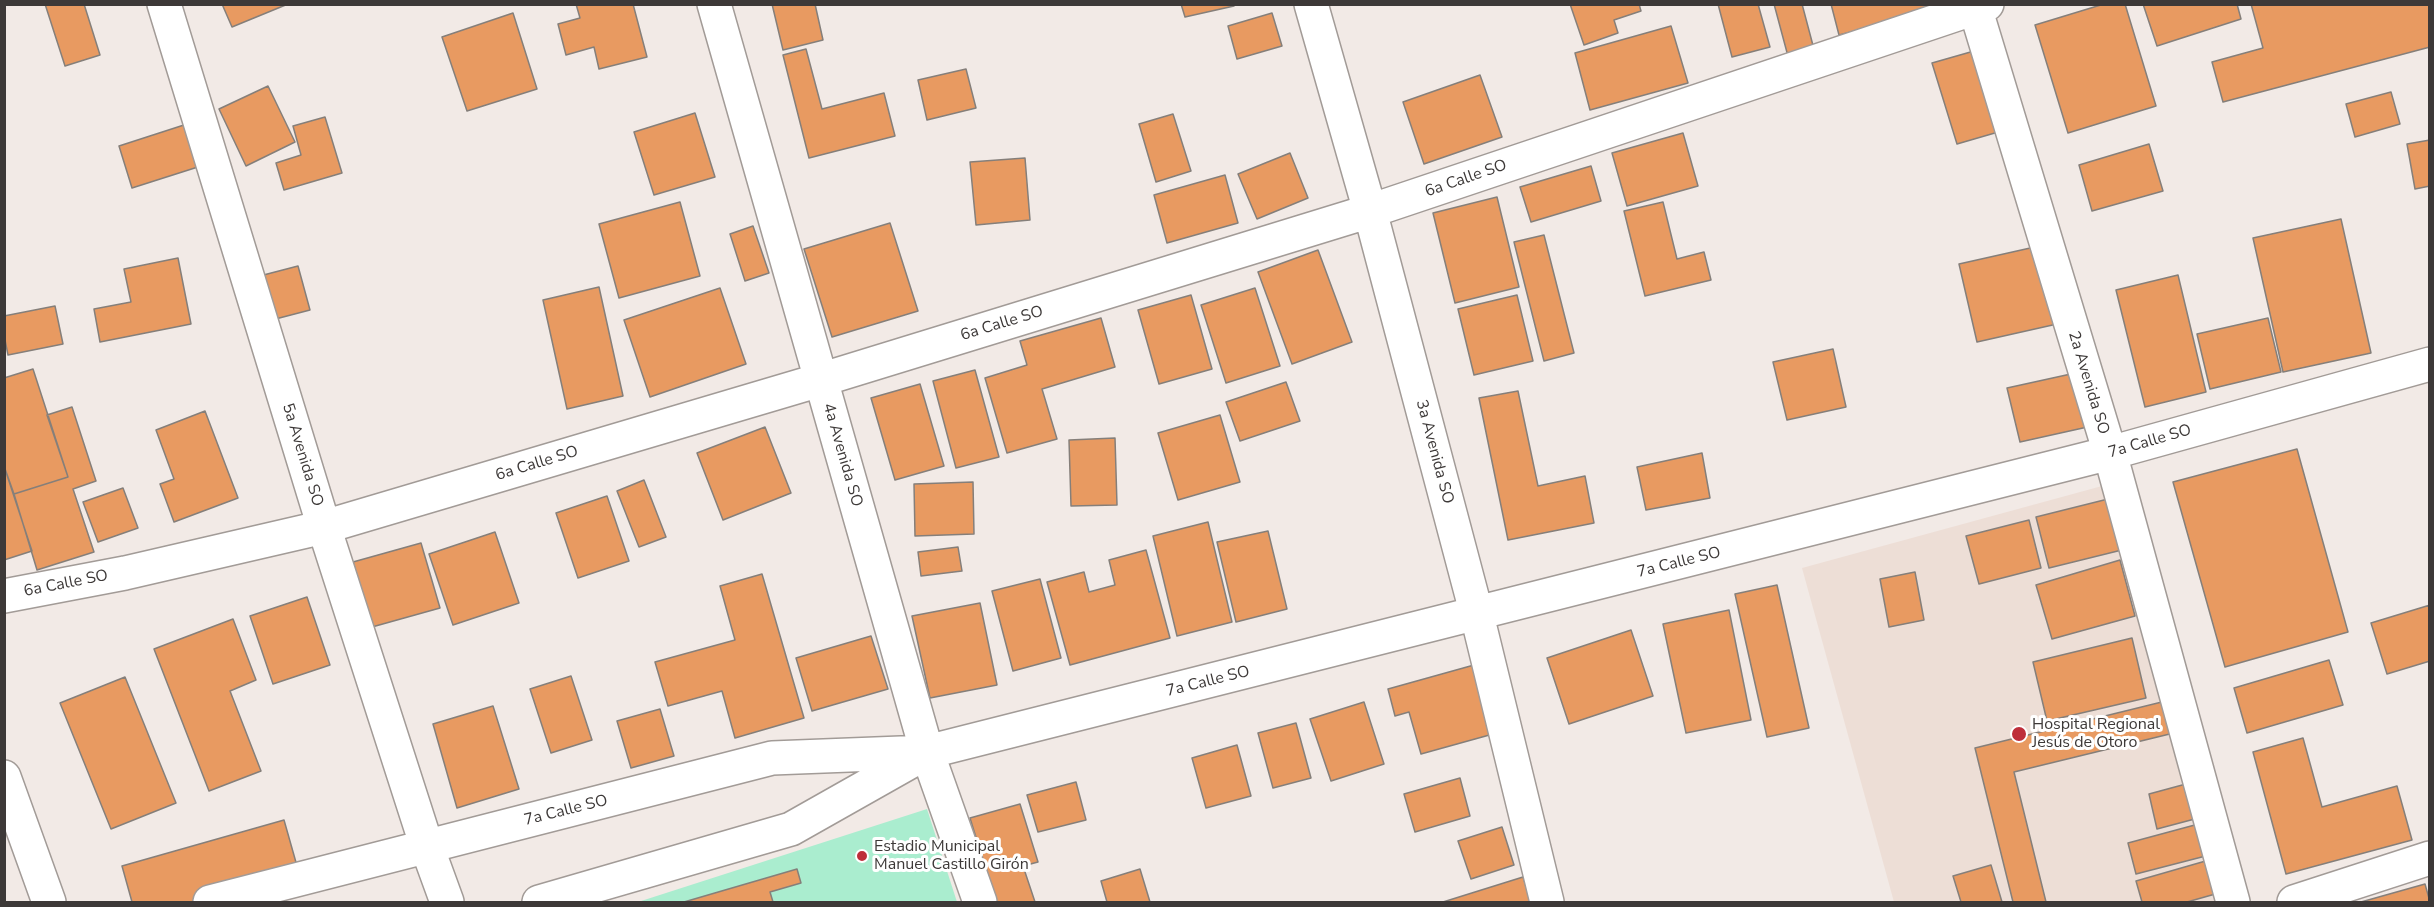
<!DOCTYPE html>
<html>
<head>
<meta charset="utf-8">
<style>
  body { margin:0 }
  #map { position:relative; width:2434px; height:907px; overflow:hidden; background:#f2eae6; font-family:"Nunito Sans",sans-serif }
  canvas { display:block }
  .frame { position:absolute; inset:0; border:6px solid #3d3938; pointer-events:none }
</style>
</head>
<body>
<div id="map">
<canvas width="2434" height="907"></canvas>
<div class="frame"></div>
</div>
<script>
const ctx = document.querySelector('canvas').getContext('2d');
ctx.lineJoin = 'round';
function fillPath(path, color) { ctx.fillStyle = color; ctx.fill(path, 'evenodd'); }
function strokePath(path, color, width, dash) { ctx.strokeStyle = color; ctx.lineWidth = width; ctx.lineCap = dash ? 'butt' : 'round'; ctx.setLineDash(dash || []); ctx.stroke(path); }
function label(font, color, halo, rows, align = 'center') {
  ctx.font = font + ' "Nunito Sans",sans-serif'; ctx.lineWidth = 6; ctx.setLineDash([]); ctx.textBaseline = 'middle'; ctx.strokeStyle = halo; ctx.fillStyle = color; for (const [text, x, y, turn = 0] of rows) {
    ctx.save(); ctx.translate(x, y); ctx.rotate((+turn || 0) * Math.PI / 180); ctx.textAlign = isNaN(turn) ? turn : align; if (halo) ctx.strokeText(text, 0, 0); ctx.fillText(text, 0, 0); ctx.restore();
  }
}
fillPath(new Path2D(`
  M 2124,480 L 2223,902 L 1894,902 L 1802,568 Z`), '#edded6');
fillPath(new Path2D(`
  M 927,809 L 957,902 L 638,902 Z`), '#aaedcf');
const building = new Path2D(`
  M 45,4 L 84,4 L 100,55 L 65,66 Z
  M 222,4 L 288,4 L 232,27 Z
  M 576,4 L 633,4 L 647,57 L 599,69 L 594,47 L 566,55 L 558,24 L 580,18 Z
  M 772,4 L 815,4 L 823,40 L 783,50 Z
  M 1181,4 L 1233,4 L 1234,6 L 1185,17 Z
  M 1570,4 L 1639,4 L 1641,11 L 1614,20 L 1618,33 L 1584,45 Z
  M 1718,4 L 1758,4 L 1770,47 L 1732,57 Z
  M 1774,4 L 1802,4 L 1815,53 L 1789,60 Z
  M 1831,4 L 1963,4 L 1839,35 Z
  M 2104,4 L 2125,4 L 2156,106 L 2068,133 L 2035,25 Z
  M 2143,4 L 2237,4 L 2241,19 L 2157,46 Z
  M 2251,4 L 2430,4 L 2430,47 L 2223,102 L 2212,62 L 2263,48 Z
  M 513,13 L 537,89 L 467,111 L 442,37 Z
  M 1272,13 L 1282,46 L 1237,59 L 1228,26 Z
  M 1671,26 L 1688,83 L 1590,110 L 1575,53 Z
  M 1988,47 L 2012,128 L 1957,144 L 1932,63 Z
  M 806,49 L 822,109 L 884,93 L 895,136 L 809,158 L 783,55 Z
  M 966,69 L 976,108 L 927,120 L 918,80 Z
  M 1480,75 L 1502,137 L 1424,164 L 1403,102 Z
  M 268,86 L 295,142 L 246,166 L 219,109 Z
  M 2391,92 L 2400,124 L 2355,137 L 2346,104 Z
  M 695,113 L 715,177 L 654,195 L 634,132 Z
  M 1173,114 L 1191,171 L 1156,182 L 1139,124 Z
  M 325,117 L 342,173 L 284,190 L 276,163 L 301,155 L 293,126 Z
  M 187,124 L 201,166 L 132,188 L 119,146 Z
  M 1683,133 L 1698,186 L 1627,206 L 1612,153 Z
  M 2430,140 L 2430,186 L 2415,189 L 2407,144 Z
  M 2149,144 L 2163,191 L 2092,211 L 2079,165 Z
  M 1290,153 L 1308,198 L 1257,219 L 1238,174 Z
  M 1025,158 L 1030,220 L 976,225 L 970,162 Z
  M 1591,166 L 1601,201 L 1531,222 L 1520,187 Z
  M 1225,175 L 1238,223 L 1167,243 L 1154,195 Z
  M 1497,197 L 1519,287 L 1455,303 L 1433,213 Z
  M 680,202 L 700,276 L 619,298 L 599,224 Z
  M 1663,202 L 1677,259 L 1704,252 L 1711,280 L 1645,296 L 1624,211 Z
  M 2341,219 L 2371,353 L 2283,372 L 2253,238 Z
  M 890,223 L 918,311 L 832,337 L 804,249 Z
  M 753,226 L 769,273 L 745,281 L 730,234 Z
  M 1544,235 L 1574,353 L 1544,361 L 1514,242 Z
  M 2048,244 L 2066,322 L 1977,342 L 1959,264 Z
  M 1318,250 L 1352,342 L 1292,364 L 1258,272 Z
  M 178,258 L 191,324 L 100,342 L 94,309 L 131,302 L 124,269 Z
  M 298,266 L 310,310 L 264,322 L 252,278 Z
  M 2178,275 L 2206,392 L 2145,407 L 2116,290 Z
  M 599,287 L 623,396 L 567,409 L 543,300 Z
  M 720,288 L 746,364 L 650,397 L 624,320 Z
  M 1255,288 L 1280,366 L 1226,383 L 1201,305 Z
  M 1191,295 L 1212,369 L 1159,384 L 1138,310 Z
  M 1517,295 L 1533,361 L 1474,375 L 1458,309 Z
  M 55,306 L 63,344 L 8,355 L 4,335 L 4,316 Z
  M 1101,318 L 1115,367 L 1042,389 L 1057,439 L 1007,453 L 985,378 L 1027,365 L 1020,341 Z
  M 2268,318 L 2281,372 L 2210,389 L 2197,334 Z
  M 1833,349 L 1846,407 L 1787,420 L 1773,362 Z
  M 33,369 L 68,477 L 14,494 L 4,466 L 4,378 Z
  M 975,370 L 999,457 L 956,468 L 933,381 Z
  M 2089,370 L 2101,424 L 2020,442 L 2007,388 Z
  M 1286,382 L 1300,421 L 1240,441 L 1226,402 Z
  M 920,384 L 944,466 L 895,480 L 871,398 Z
  M 1518,391 L 1538,486 L 1585,476 L 1594,523 L 1508,540 L 1479,398 Z
  M 72,407 L 96,481 L 73,489 L 94,552 L 37,570 L 14,494 L 68,477 L 47,415 Z
  M 205,411 L 238,498 L 174,522 L 160,484 L 174,479 L 156,430 Z
  M 1220,415 L 1240,482 L 1178,500 L 1158,433 Z
  M 765,427 L 791,493 L 723,520 L 697,453 Z
  M 1115,438 L 1117,505 L 1071,506 L 1069,440 Z
  M 2297,449 L 2348,632 L 2225,667 L 2173,482 Z
  M 1702,453 L 1710,498 L 1646,510 L 1637,467 Z
  M 4,466 L 32,551 L 4,560 Z
  M 644,480 L 666,537 L 639,547 L 617,491 Z
  M 973,482 L 974,534 L 915,536 L 914,484 Z
  M 123,488 L 138,528 L 98,542 L 83,502 Z
  M 607,496 L 629,561 L 578,578 L 556,513 Z
  M 2120,496 L 2134,547 L 2049,568 L 2036,517 Z
  M 2029,520 L 2041,568 L 1979,584 L 1966,536 Z
  M 1208,522 L 1232,622 L 1177,636 L 1153,536 Z
  M 1268,531 L 1287,609 L 1236,622 L 1217,542 Z
  M 495,532 L 519,603 L 453,625 L 429,554 Z
  M 421,543 L 440,608 L 372,627 L 353,562 Z
  M 958,547 L 962,571 L 921,576 L 918,552 Z
  M 1146,550 L 1170,638 L 1070,665 L 1047,582 L 1084,572 L 1089,592 L 1115,585 L 1109,560 Z
  M 2120,560 L 2135,616 L 2052,639 L 2036,585 Z
  M 1915,572 L 1924,620 L 1889,627 L 1880,579 Z
  M 762,574 L 804,718 L 735,738 L 722,691 L 668,706 L 655,662 L 735,640 L 720,586 Z
  M 1040,579 L 1061,658 L 1013,671 L 992,591 Z
  M 1777,585 L 1809,728 L 1767,737 L 1735,594 Z
  M 307,597 L 330,665 L 273,684 L 250,616 Z
  M 980,603 L 997,685 L 930,698 L 912,616 Z
  M 2430,605 L 2430,661 L 2387,674 L 2371,623 Z
  M 1729,610 L 1751,720 L 1686,733 L 1663,624 Z
  M 233,619 L 256,680 L 230,691 L 261,771 L 209,791 L 154,649 Z
  M 1631,630 L 1653,696 L 1569,724 L 1547,658 Z
  M 871,636 L 888,689 L 812,711 L 796,658 Z
  M 2132,638 L 2146,698 L 2047,721 L 2033,662 Z
  M 2329,660 L 2343,705 L 2247,733 L 2234,688 Z
  M 1474,665 L 1493,734 L 1421,754 L 1409,712 L 1395,716 L 1388,689 Z
  M 571,676 L 592,740 L 551,753 L 530,689 Z
  M 125,677 L 176,803 L 111,829 L 60,703 Z
  M 2174,699 L 2182,731 L 2014,772 L 2046,902 L 2013,902 L 1975,748 Z
  M 1364,702 L 1384,764 L 1331,781 L 1310,719 Z
  M 493,706 L 519,789 L 457,808 L 433,724 Z
  M 660,709 L 674,756 L 631,768 L 617,721 Z
  M 1296,723 L 1311,778 L 1273,788 L 1258,733 Z
  M 2303,738 L 2322,807 L 2397,786 L 2412,840 L 2286,874 L 2253,752 Z
  M 1237,745 L 1251,796 L 1206,808 L 1192,758 Z
  M 1460,778 L 1470,816 L 1415,832 L 1404,794 Z
  M 2197,781 L 2206,816 L 2157,829 L 2149,794 Z
  M 1076,782 L 1086,820 L 1038,832 L 1027,795 Z
  M 1020,804 L 1038,862 L 1023,866 L 1035,902 L 996,902 L 970,818 Z
  M 2217,819 L 2225,851 L 2136,874 L 2128,843 Z
  M 284,820 L 299,873 L 194,902 L 132,902 L 122,866 Z
  M 1502,827 L 1514,865 L 1471,879 L 1458,841 Z
  M 2223,856 L 2233,889 L 2187,902 L 2142,902 L 2136,881 Z
  M 1991,865 L 2002,902 L 1961,902 L 1953,876 Z
  M 797,869 L 801,883 L 770,892 L 773,902 L 684,902 Z
  M 1140,869 L 1150,902 L 1107,902 L 1101,881 Z
  M 1523,877 L 1531,902 L 1443,902 Z
  M 2425,884 L 2430,902 L 2361,902 Z`);
fillPath(building, '#e89a61');
strokePath(building, '#857f7a', 1.5);
const minor = new Path2D(`
  M 164,4 L 324,527 L 427,847 L 447,902
  M 714,4 L 927,752 L 980,902
  M 1311,4 L 1370,211 L 1477,615 L 1547,902
  M 1974,4 L 2110,453 L 2233,902
  M 4,596 L 125,573 L 324,527 L 820,380 L 1370,211 L 1987,4
  M 4,777 L 49,902
  M 210,902 L 772,758 L 927,752 L 2110,453 L 2430,364
  M 539,902 L 791,829 L 922,755
  M 2294,902 L 2430,858`);
strokePath(minor, '#a29b97', 36);
strokePath(minor, '#fff', 33);
for (const [x, y, r, color] of [
  [2019,734,8,"#be2e3a"],
  [862,856,6,"#be2e3a"]
]) { const dot = new Path2D(); dot.arc(x, y, r, 0, 2 * Math.PI); ctx.fillStyle = color; ctx.fill(dot); strokePath(dot, '#fff', 2); }
label('16px', '#3d3938', '#fff', [
  ["6a Calle SO",1466,179,-19],
  ["6a Calle SO",1002,324,-17],
  ["2a Avenida SO",2088,383,73],
  ["7a Calle SO",2150,442,-16],
  ["3a Avenida SO",1434,452,75],
  ["5a Avenida SO",302,455,73],
  ["4a Avenida SO",842,455,74],
  ["6a Calle SO",537,464,-17],
  ["7a Calle SO",1679,563,-14],
  ["6a Calle SO",66,584,-11],
  ["7a Calle SO",1208,682,-14],
  ["7a Calle SO",566,811,-14]
]);
label('16px', '#3d3938', '#fff', [
  ["Hospital Regional",2032,725],
  ["Jesús de Otoro",2032,743],
  ["Estadio Municipal",874,847],
  ["Manuel Castillo Girón",874,865]
], 'left');
</script>
</body>
</html>
